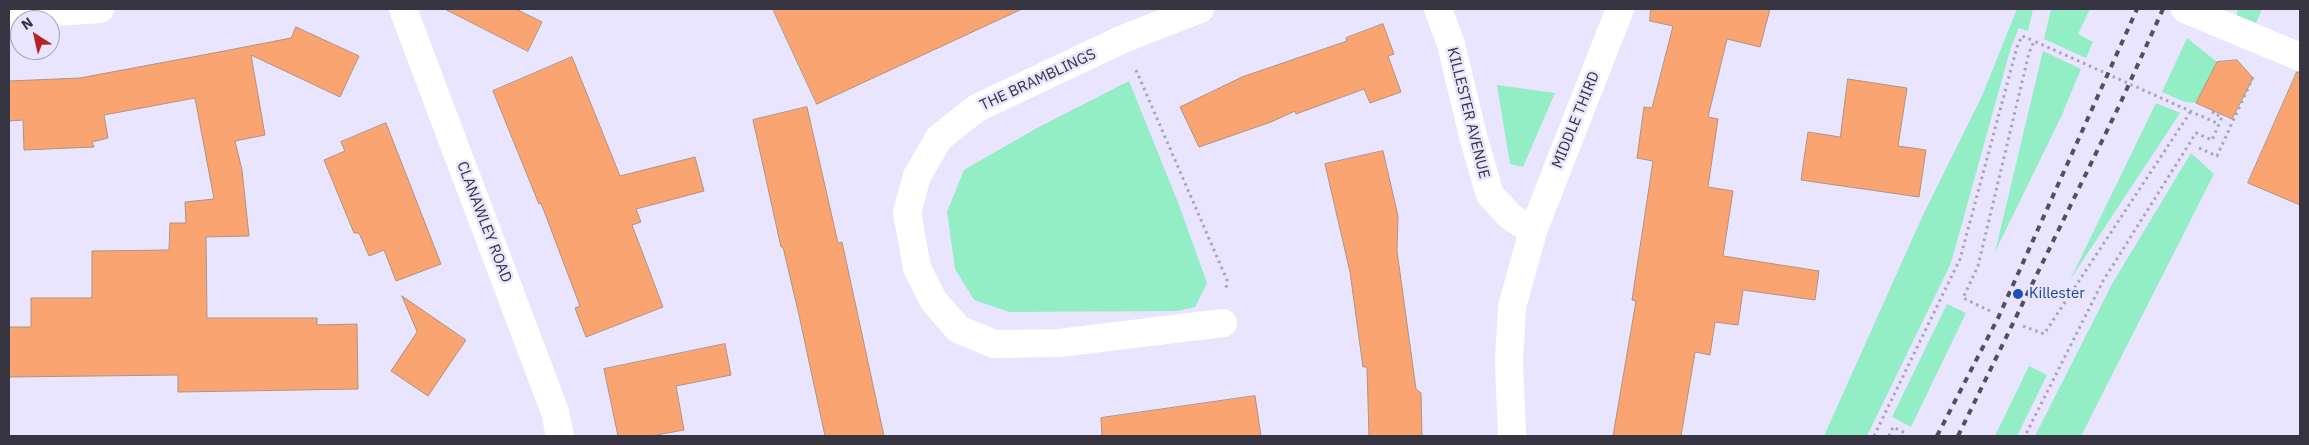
<!DOCTYPE html>
<html>
<head>
<meta charset="utf-8">
<style>
  body { margin:0 }
  #map { position:relative; width:2309px; height:445px; overflow:hidden; background:#eae5fe; font-family:"IBM Plex Sans",sans-serif }
  canvas { display:block }
  .frame { position:absolute; inset:0; border:10px solid #373541; pointer-events:none }
  .north { position:absolute; left:10px; top:10px; width:50px; height:50px; box-sizing:border-box; background:#eae5fe; border:1px solid #a29fb2; border-radius:50%; rotate:325deg; font-size:14px; font-weight:700; line-height:20px; text-align:center; color:#373541 }
  .north::after { content:''; display:block; margin:auto; width:18px; height:22px; background:#b32325; clip-path:polygon(50% 0,100% 100%,50% 72%,0 100%) }
</style>
</head>
<body>
<div id="map">
<canvas width="2309" height="445"></canvas>
<div class="frame"></div>
<div class="north">N</div>
</div>
<script>
const ctx = document.querySelector('canvas').getContext('2d');
ctx.lineJoin = 'round';
function fillPath(path, color) { ctx.fillStyle = color; ctx.fill(path, 'evenodd'); }
function strokePath(path, color, width, dash) { ctx.strokeStyle = color; ctx.lineWidth = width; ctx.lineCap = dash ? 'butt' : 'round'; ctx.setLineDash(dash || []); ctx.stroke(path); }
function label(font, color, halo, rows, align = 'center') {
  ctx.font = font + ' "IBM Plex Sans",sans-serif'; ctx.lineWidth = 5; ctx.setLineDash([]); ctx.textBaseline = 'middle'; ctx.strokeStyle = halo; ctx.fillStyle = color; for (const [text, x, y, turn = 0] of rows) {
    ctx.save(); ctx.translate(x, y); ctx.rotate((+turn || 0) * Math.PI / 180); ctx.textAlign = isNaN(turn) ? turn : align; if (halo) ctx.strokeText(text, 0, 0); ctx.fillText(text, 0, 0); ctx.restore();
  }
}
fillPath(new Path2D(`
  M 2017,9 L 2033,9 L 2028,31 L 2019,28 L 2011,47 L 1951,263 L 1867,436 L 1824,436 L 1923,215 L 1982,96 Z
  M 2051,9 L 2090,9 L 2078,34 L 2093,42 L 2086,58 L 2044,39 Z
  M 2237,9 L 2262,9 L 2256,23 L 2237,15 Z
  M 2187,38 L 2217,62 L 2196,103 L 2185,102 L 2162,92 Z
  M 2043,51 L 2081,69 L 2061,117 L 1995,252 Z
  M 1129,81 L 1179,205 L 1207,283 L 1195,307 L 1177,311 L 1009,312 L 974,300 L 955,269 L 947,212 L 964,170 L 1037,128 Z
  M 1497,85 L 1555,93 L 1523,167 L 1510,164 Z
  M 2156,103 L 2180,113 L 2070,280 Z
  M 2191,153 L 2214,174 L 2081,436 L 2035,436 L 2112,284 Z
  M 1947,304 L 1966,313 L 1911,427 L 1892,417 Z
  M 2029,366 L 2047,375 L 2017,436 L 1995,436 Z`), '#93edc5');
const building = new Path2D(`
  M 445,9 L 516,9 L 542,22 L 528,51 Z
  M 773,9 L 1022,9 L 817,104 Z
  M 1651,9 L 1770,9 L 1760,47 L 1727,39 L 1708,117 L 1718,119 L 1708,187 L 1733,191 L 1723,256 L 1819,271 L 1815,300 L 1743,290 L 1738,325 L 1715,322 L 1710,355 L 1695,352 L 1681,436 L 1613,436 L 1636,301 L 1632,300 L 1653,161 L 1637,158 L 1644,107 L 1652,108 L 1673,26 L 1650,21 Z
  M 1383,24 L 1394,54 L 1388,56 L 1401,92 L 1370,103 L 1364,89 L 1296,114 L 1295,111 L 1271,122 L 1199,147 L 1180,107 L 1242,77 L 1347,41 L 1346,38 Z
  M 296,27 L 359,56 L 340,97 L 251,55 L 265,135 L 235,141 L 242,170 L 249,236 L 206,237 L 207,318 L 317,318 L 317,325 L 357,324 L 358,389 L 178,392 L 178,375 L 9,377 L 9,327 L 31,327 L 31,298 L 92,298 L 92,251 L 169,250 L 170,223 L 186,223 L 185,202 L 214,199 L 195,98 L 104,115 L 108,138 L 92,142 L 94,147 L 24,150 L 23,120 L 9,121 L 9,81 L 80,78 L 219,52 L 291,38 Z
  M 572,57 L 620,176 L 695,157 L 704,191 L 636,209 L 641,222 L 632,225 L 663,307 L 586,337 L 575,308 L 580,306 L 541,203 L 539,204 L 493,91 Z
  M 2237,60 L 2253,78 L 2232,119 L 2196,103 L 2217,62 Z
  M 2297,72 L 2300,72 L 2300,205 L 2248,183 Z
  M 1848,79 L 1907,88 L 1898,146 L 1926,150 L 1919,197 L 1801,180 L 1808,132 L 1840,137 Z
  M 807,107 L 838,243 L 842,242 L 884,436 L 825,436 L 799,315 L 783,247 L 781,247 L 753,120 Z
  M 386,123 L 441,264 L 396,281 L 384,250 L 369,256 L 359,233 L 354,233 L 324,160 L 345,151 L 341,142 Z
  M 1383,151 L 1398,216 L 1397,251 L 1416,389 L 1421,393 L 1422,436 L 1369,436 L 1367,367 L 1363,367 L 1350,272 L 1325,164 Z
  M 402,296 L 466,340 L 428,396 L 391,371 L 417,332 Z
  M 725,344 L 731,375 L 676,386 L 684,430 L 651,436 L 618,436 L 604,369 Z
  M 1255,396 L 1261,436 L 1102,436 L 1101,418 Z`);
fillPath(building, '#f9a471');
strokePath(building, '#af9382', 1);
strokePath(new Path2D(`
  M 1136,70 L 1227,280 L 1226,290
  M 2214,111 L 2213,113 L 2222,117 L 2219,124
  M 2199,148 L 2217,156 L 2254,75
  M 1990,311 L 1963,298 L 1978,266 L 2029,53 L 2034,41 L 2219,124 L 2212,140 L 2196,133 L 2103,281 L 2025,436
  M 2023,326 L 2044,334 L 2191,111
  M 1874,436 L 1960,259 L 2017,47 L 2022,36 L 2034,41
  M 1889,436 L 1893,427 L 1907,434`), '#a8a4b9', 3, [2.5, 4]);
strokePath(new Path2D(`
  M 403,9 L 555,412 L 560,436
  M 1200,9 L 1123,39 L 977,108 L 939,138 L 917,176 L 907,212 L 917,268 L 933,300 L 958,329 L 994,344 L 1059,343 L 1223,323
  M 1438,9 L 1451,44 L 1473,136 L 1490,195 L 1511,217 L 1533,231
  M 2185,9 L 2300,57
  M 9,15 L 100,9`), '#fff', 28);
strokePath(new Path2D(`
  M 1512,436 L 1509,361 L 1512,307 L 1533,231 L 1620,9`), '#fff', 28);
strokePath(new Path2D(`
  M 1937,436 L 1999,316 L 2137,9
  M 1958,436 L 2120,104 L 2163,9`), '#52505e', 4, [6, 6]);
for (const [x, y, r, color] of [
  [2018,294,6,"#1a4fb4"]
]) { const dot = new Path2D(); dot.arc(x, y, r, 0, 2 * Math.PI); ctx.fillStyle = color; ctx.fill(dot); strokePath(dot, '#eae5fe', 2); }
label('15px', '#373541', '#eae5fe', [
  ["THE BRAMBLINGS",1038,80,-25],
  ["KILLESTER AVENUE",1468,113,76],
  ["MIDDLE THIRD",1576,120,-68],
  ["CLANAWLEY ROAD",484,222,69]
]);
label('15px', '#164399', '#eae5fe', [
  ["Killester",2029,294]
], 'left');
</script>
</body>
</html>
